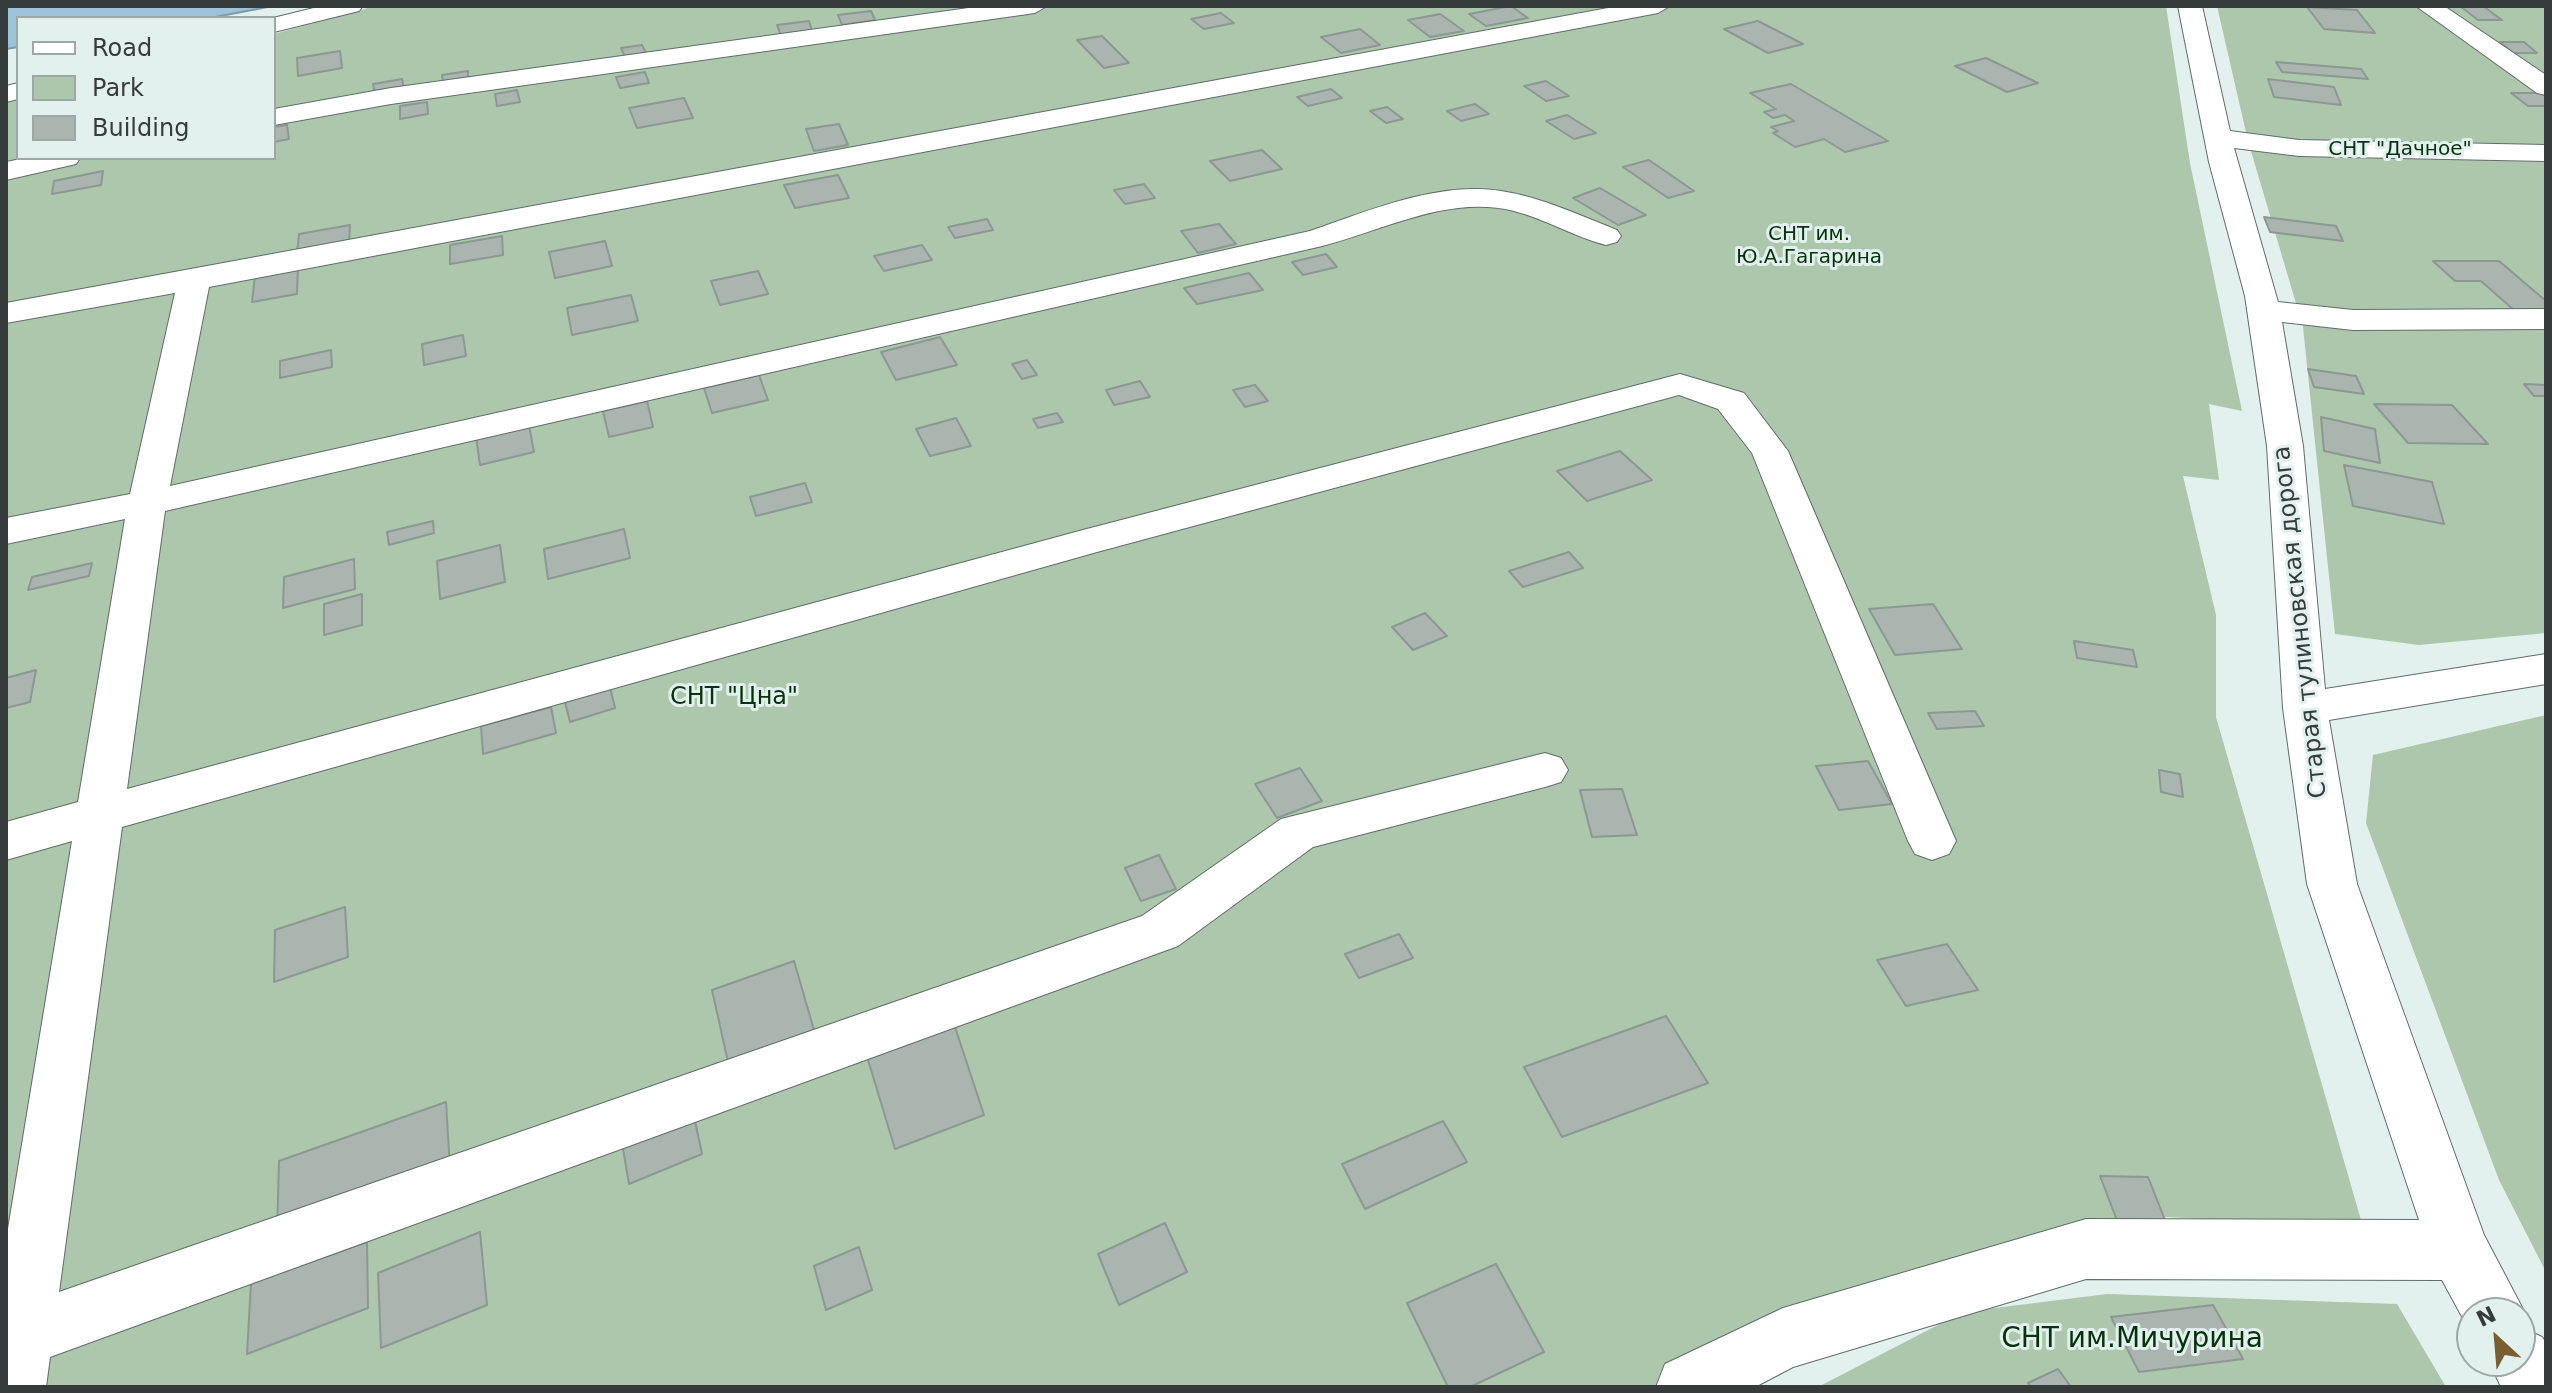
<!DOCTYPE html>
<html>
<head>
<meta charset="utf-8">
<style>
  body { margin:0 }
  #map { position:relative; width:2552px; height:1393px; overflow:hidden; background:#e2f0ee; font-family:"DejaVu Sans",sans-serif }
  canvas { display:block }
  .frame { position:absolute; inset:0; border:8px solid #363b3b; pointer-events:none }
  .legend { position:absolute; left:16px; top:16px; width:260px; height:144px; box-sizing:border-box; background:#e2f0ee; border:2px solid #9da8a6; margin:0; padding:10px 14px; list-style:none; font-size:24px; color:#363b3b }
  .legend li { display:flex; align-items:center; gap:16px; height:40px }
  .legend b { width:40px; border:2px solid #9da8a6 }
  .north { position:absolute; left:2456px; top:1297px; width:80px; height:80px; box-sizing:border-box; background:#e2f0ee; border:2px solid #9da8a6; border-radius:50%; rotate:334deg; font-size:22px; font-weight:700; line-height:32px; text-align:center; color:#363b3b }
  .north::after { content:''; display:block; margin:auto; width:28px; height:36px; background:#7a5d31; clip-path:polygon(50% 0,100% 100%,50% 72%,0 100%) }
</style>
</head>
<body>
<div id="map">
<canvas width="2552" height="1393"></canvas>
<div class="frame"></div>
<ul class="legend">
<li><b style="height:10px;background:#fff"></b>Road</li>
<li><b style="height:22px;background:#acc7ac"></b>Park</li>
<li><b style="height:22px;background:#aab5b0"></b>Building</li>
</ul>
<div class="north">N</div>
</div>
<script>
const ctx = document.querySelector('canvas').getContext('2d');
ctx.lineJoin = 'round';
function fillPath(path, color) { ctx.fillStyle = color; ctx.fill(path, 'evenodd'); }
function strokePath(path, color, width, dash) { ctx.strokeStyle = color; ctx.lineWidth = width; ctx.lineCap = dash ? 'butt' : 'round'; ctx.setLineDash(dash || []); ctx.stroke(path); }
function label(font, color, halo, rows, align = 'center') {
  ctx.font = font + ' "DejaVu Sans",sans-serif'; ctx.lineWidth = 6; ctx.setLineDash([]); ctx.textBaseline = 'middle'; ctx.strokeStyle = halo; ctx.fillStyle = color; for (const [text, x, y, turn = 0] of rows) {
    ctx.save(); ctx.translate(x, y); ctx.rotate((+turn || 0) * Math.PI / 180); ctx.textAlign = isNaN(turn) ? turn : align; if (halo) ctx.strokeText(text, 0, 0); ctx.fillText(text, 0, 0); ctx.restore();
  }
}
fillPath(new Path2D(`
  M 375,6 L 2166,6 L 2190,163 L 2242,411 L 2209,404 L 2219,480 L 2183,476 L 2216,615 L 2216,717 L 2363,1227 L 2127,1215 L 2034,1237 L 1677,1387 L 6,1387 L 6,101 L 18,99 L 18,158 L 274,158 L 274,34 Z
  M 2217,6 L 2546,6 L 2546,633 L 2419,645 L 2335,634 L 2303,327 L 2248,141 Z
  M 2546,715 L 2546,1272 L 2499,1180 L 2366,823 L 2373,755 Z
  M 2107,1294 L 2397,1304 L 2446,1387 L 1818,1387 L 1963,1312 Z`), '#acc7ac');
const water = new Path2D(`
  M 6,6 L 273,6 L 210,18 L 18,18 L 18,47 L 6,49 Z`);
fillPath(water, '#9dc2d9');
strokePath(water, '#7e9aaa', 2);
const building = new Path2D(`
  M 1511,6 L 1528,18 L 1486,26 L 1469,14 Z
  M 2460,6 L 2483,6 L 2502,20 L 2478,20 Z
  M 2307,7 L 2357,10 L 2375,33 L 2324,29 Z
  M 871,11 L 875,20 L 842,25 L 838,15 Z
  M 1221,13 L 1234,23 L 1204,29 L 1191,19 Z
  M 1440,14 L 1464,31 L 1430,37 L 1408,20 Z
  M 809,21 L 812,31 L 781,36 L 777,25 Z
  M 1758,21 L 1803,44 L 1768,53 L 1724,29 Z
  M 1360,29 L 1380,45 L 1341,53 L 1321,37 Z
  M 1102,36 L 1129,63 L 1104,68 L 1077,40 Z
  M 2500,42 L 2524,42 L 2537,53 L 2513,53 Z
  M 642,45 L 647,55 L 626,59 L 621,48 Z
  M 340,51 L 342,68 L 298,76 L 297,58 Z
  M 1986,58 L 2038,83 L 2007,92 L 1955,66 Z
  M 2276,62 L 2361,69 L 2368,79 L 2282,72 Z
  M 468,71 L 468,78 L 443,83 L 442,75 Z
  M 645,72 L 649,83 L 620,88 L 616,77 Z
  M 402,79 L 404,89 L 375,94 L 373,84 Z
  M 2268,79 L 2334,87 L 2341,105 L 2274,97 Z
  M 1546,81 L 1569,96 L 1546,101 L 1524,86 Z
  M 1791,84 L 1888,141 L 1845,152 L 1824,139 L 1795,147 L 1773,133 L 1778,131 L 1771,127 L 1794,121 L 1785,115 L 1773,118 L 1764,112 L 1776,109 L 1750,93 Z
  M 1331,89 L 1342,98 L 1308,106 L 1297,97 Z
  M 517,90 L 520,102 L 497,106 L 495,94 Z
  M 2511,93 L 2541,93 L 2546,97 L 2546,106 L 2528,106 Z
  M 684,98 L 693,118 L 637,128 L 629,108 Z
  M 427,102 L 428,114 L 400,119 L 400,106 Z
  M 1475,104 L 1489,114 L 1461,121 L 1447,111 Z
  M 1387,107 L 1403,119 L 1386,123 L 1370,111 Z
  M 1567,115 L 1596,133 L 1574,139 L 1546,121 Z
  M 839,124 L 848,145 L 814,151 L 806,129 Z
  M 287,125 L 289,139 L 274,142 L 274,127 Z
  M 1262,150 L 1282,169 L 1230,181 L 1210,161 Z
  M 1649,160 L 1694,191 L 1668,198 L 1623,167 Z
  M 103,171 L 101,185 L 52,194 L 54,181 Z
  M 838,175 L 849,198 L 795,208 L 784,185 Z
  M 1144,184 L 1155,198 L 1125,204 L 1114,190 Z
  M 1600,188 L 1646,215 L 1618,225 L 1573,198 Z
  M 2264,217 L 2336,226 L 2343,241 L 2270,232 Z
  M 987,219 L 993,230 L 955,238 L 948,227 Z
  M 1219,224 L 1236,244 L 1198,253 L 1181,231 Z
  M 350,225 L 349,243 L 297,253 L 299,234 Z
  M 502,236 L 503,255 L 450,264 L 450,245 Z
  M 605,241 L 612,266 L 555,278 L 549,252 Z
  M 922,245 L 932,260 L 884,271 L 874,256 Z
  M 1326,254 L 1337,267 L 1303,275 L 1292,262 Z
  M 2433,261 L 2499,261 L 2546,301 L 2546,311 L 2515,311 L 2481,281 L 2455,281 Z
  M 298,267 L 297,294 L 252,302 L 255,275 Z
  M 758,271 L 768,294 L 720,305 L 711,281 Z
  M 1249,273 L 1263,290 L 1197,304 L 1184,288 Z
  M 631,295 L 638,321 L 572,335 L 567,308 Z
  M 463,335 L 466,356 L 424,365 L 422,344 Z
  M 940,337 L 957,365 L 896,380 L 881,352 Z
  M 331,350 L 332,367 L 280,378 L 280,361 Z
  M 1027,360 L 1037,375 L 1022,379 L 1012,364 Z
  M 2308,369 L 2356,376 L 2364,394 L 2314,387 Z
  M 759,375 L 768,400 L 712,413 L 704,388 Z
  M 1140,381 L 1150,397 L 1114,405 L 1106,390 Z
  M 2524,384 L 2546,385 L 2546,396 L 2534,396 Z
  M 1255,385 L 1268,401 L 1245,407 L 1233,390 Z
  M 647,401 L 653,427 L 609,437 L 603,411 Z
  M 2374,404 L 2452,405 L 2488,444 L 2408,443 Z
  M 1057,413 L 1063,422 L 1038,428 L 1033,419 Z
  M 2321,417 L 2375,429 L 2380,463 L 2324,451 Z
  M 956,418 L 971,446 L 930,456 L 916,429 Z
  M 529,425 L 534,452 L 480,465 L 476,437 Z
  M 1620,451 L 1652,480 L 1587,501 L 1557,471 Z
  M 2344,465 L 2432,482 L 2444,524 L 2353,506 Z
  M 805,483 L 812,502 L 756,516 L 750,497 Z
  M 433,521 L 434,533 L 389,545 L 387,532 Z
  M 624,529 L 630,558 L 548,579 L 544,549 Z
  M 500,545 L 505,582 L 440,599 L 437,561 Z
  M 1569,552 L 1583,568 L 1523,587 L 1509,571 Z
  M 354,559 L 355,589 L 283,608 L 284,577 Z
  M 92,563 L 89,576 L 28,590 L 32,577 Z
  M 362,594 L 362,625 L 324,635 L 324,604 Z
  M 1933,604 L 1962,649 L 1895,655 L 1869,609 Z
  M 1425,613 L 1447,636 L 1413,650 L 1392,627 Z
  M 2074,641 L 2133,650 L 2137,667 L 2077,658 Z
  M 36,670 L 30,702 L 6,708 L 6,678 Z
  M 610,687 L 615,708 L 570,722 L 565,702 Z
  M 551,707 L 556,733 L 483,754 L 481,726 Z
  M 1975,711 L 1984,726 L 1937,729 L 1928,713 Z
  M 1868,761 L 1892,804 L 1839,810 L 1816,766 Z
  M 1300,768 L 1322,801 L 1277,818 L 1255,784 Z
  M 2159,770 L 2180,774 L 2183,797 L 2161,792 Z
  M 1622,789 L 1637,835 L 1592,837 L 1580,790 Z
  M 1159,855 L 1176,889 L 1141,901 L 1125,868 Z
  M 345,907 L 348,957 L 274,982 L 275,930 Z
  M 1399,934 L 1413,958 L 1359,978 L 1345,954 Z
  M 1947,944 L 1978,990 L 1906,1006 L 1877,960 Z
  M 794,961 L 814,1030 L 728,1062 L 712,990 Z
  M 1666,1016 L 1708,1083 L 1562,1137 L 1524,1067 Z
  M 952,1018 L 984,1115 L 895,1149 L 865,1050 Z
  M 446,1102 L 450,1168 L 277,1232 L 279,1161 Z
  M 694,1116 L 702,1154 L 629,1184 L 622,1143 Z
  M 1443,1121 L 1467,1162 L 1365,1209 L 1342,1164 Z
  M 2100,1176 L 2148,1177 L 2167,1225 L 2118,1223 Z
  M 1165,1223 L 1187,1272 L 1119,1305 L 1098,1254 Z
  M 480,1232 L 487,1305 L 381,1348 L 378,1273 Z
  M 367,1242 L 368,1308 L 247,1354 L 251,1283 Z
  M 859,1247 L 872,1290 L 826,1310 L 814,1266 Z
  M 1496,1264 L 1544,1352 L 1470,1387 L 1448,1387 L 1407,1303 Z
  M 2213,1305 L 2243,1359 L 2139,1372 L 2111,1317 Z
  M 2058,1369 L 2071,1387 L 2031,1387 L 2028,1383 Z`);
fillPath(building, '#aab5b0');
strokePath(building, '#8c9892', 2);
const minor = new Path2D(`
  M 322,6 L 363,6 L 359,11 L 274,32 L 273,18 Z
  M 983,6 L 1047,6 L 1035,13 L 391,104 L 274,125 L 274,109 L 391,88 Z
  M 1619,6 L 1670,6 L 1658,13 L 209,287 L 170,486 L 1310,231 C 1368,211 1438,181 1501,191 C 1541,197 1579,215 1617,230 L 1621,236 L 1617,242 L 1606,245 C 1574,237 1546,219 1514,211 C 1447,194 1381,232 1318,247 L 165,511 L 127,789 L 1083,530 L 1680,374 L 1744,393 L 1788,451 L 1956,841 L 1949,854 L 1932,860 L 1915,854 L 1908,841 L 1752,453 L 1718,409 L 1679,395 L 1097,552 L 122,827 L 59,1292 L 1142,916 L 1281,819 L 1545,753 L 1561,758 L 1568,770 L 1561,782 L 1545,787 L 1313,847 L 1178,946 L 50,1357 L 46,1387 L 6,1387 L 6,1241 L 72,841 L 6,860 L 6,822 L 78,802 L 125,519 L 6,544 L 6,518 L 130,494 L 175,293 L 6,323 L 6,303 Z
  M 2178,6 L 2202,6 L 2230,131 L 2299,140 L 2546,145 L 2546,161 L 2299,156 L 2234,148 L 2278,302 L 2353,310 L 2546,309 L 2546,329 L 2353,330 L 2282,322 L 2303,446 L 2325,689 L 2546,654 L 2546,684 L 2329,720 L 2357,884 L 2484,1235 L 2525,1313 L 2520,1325 L 2520,1313 L 2472,1313 L 2472,1335 L 2442,1280 L 2086,1279 L 1793,1367 L 1755,1387 L 1656,1387 L 1665,1364 L 1783,1308 L 2086,1219 L 2419,1220 L 2307,884 L 2283,708 L 2267,446 L 2245,296 L 2209,162 Z
  M 2416,6 L 2444,6 L 2546,75 L 2546,95 L 2537,93 Z
  M 18,83 L 18,99 L 6,102 L 6,86 Z
  M 26,158 L 80,158 L 76,164 L 6,180 L 6,162 Z
  M 2520,1327 L 2542,1337 L 2546,1343 L 2546,1387 L 2501,1387 L 2489,1361 L 2520,1361 Z`);
strokePath(minor, '#606d6b', 2);
fillPath(minor, '#fff');
label('20px', '#07330c', '#e2f0ee', [
  ["СНТ \"Дачное\"",2400,150],
  ["СНТ им.",1809,235],
  ["Ю.А.Гагарина",1809,258]
]);
label('24px', '#363b3b', '#e2f0ee', [
  ["Старая тулиновская дорога",2301,622,-96]
]);
label('24px', '#07330c', '#e2f0ee', [
  ["СНТ \"Цна\"",734,698]
]);
label('28px', '#07330c', '#e2f0ee', [
  ["СНТ им.Мичурина",2132,1340]
]);
</script>
</body>
</html>
